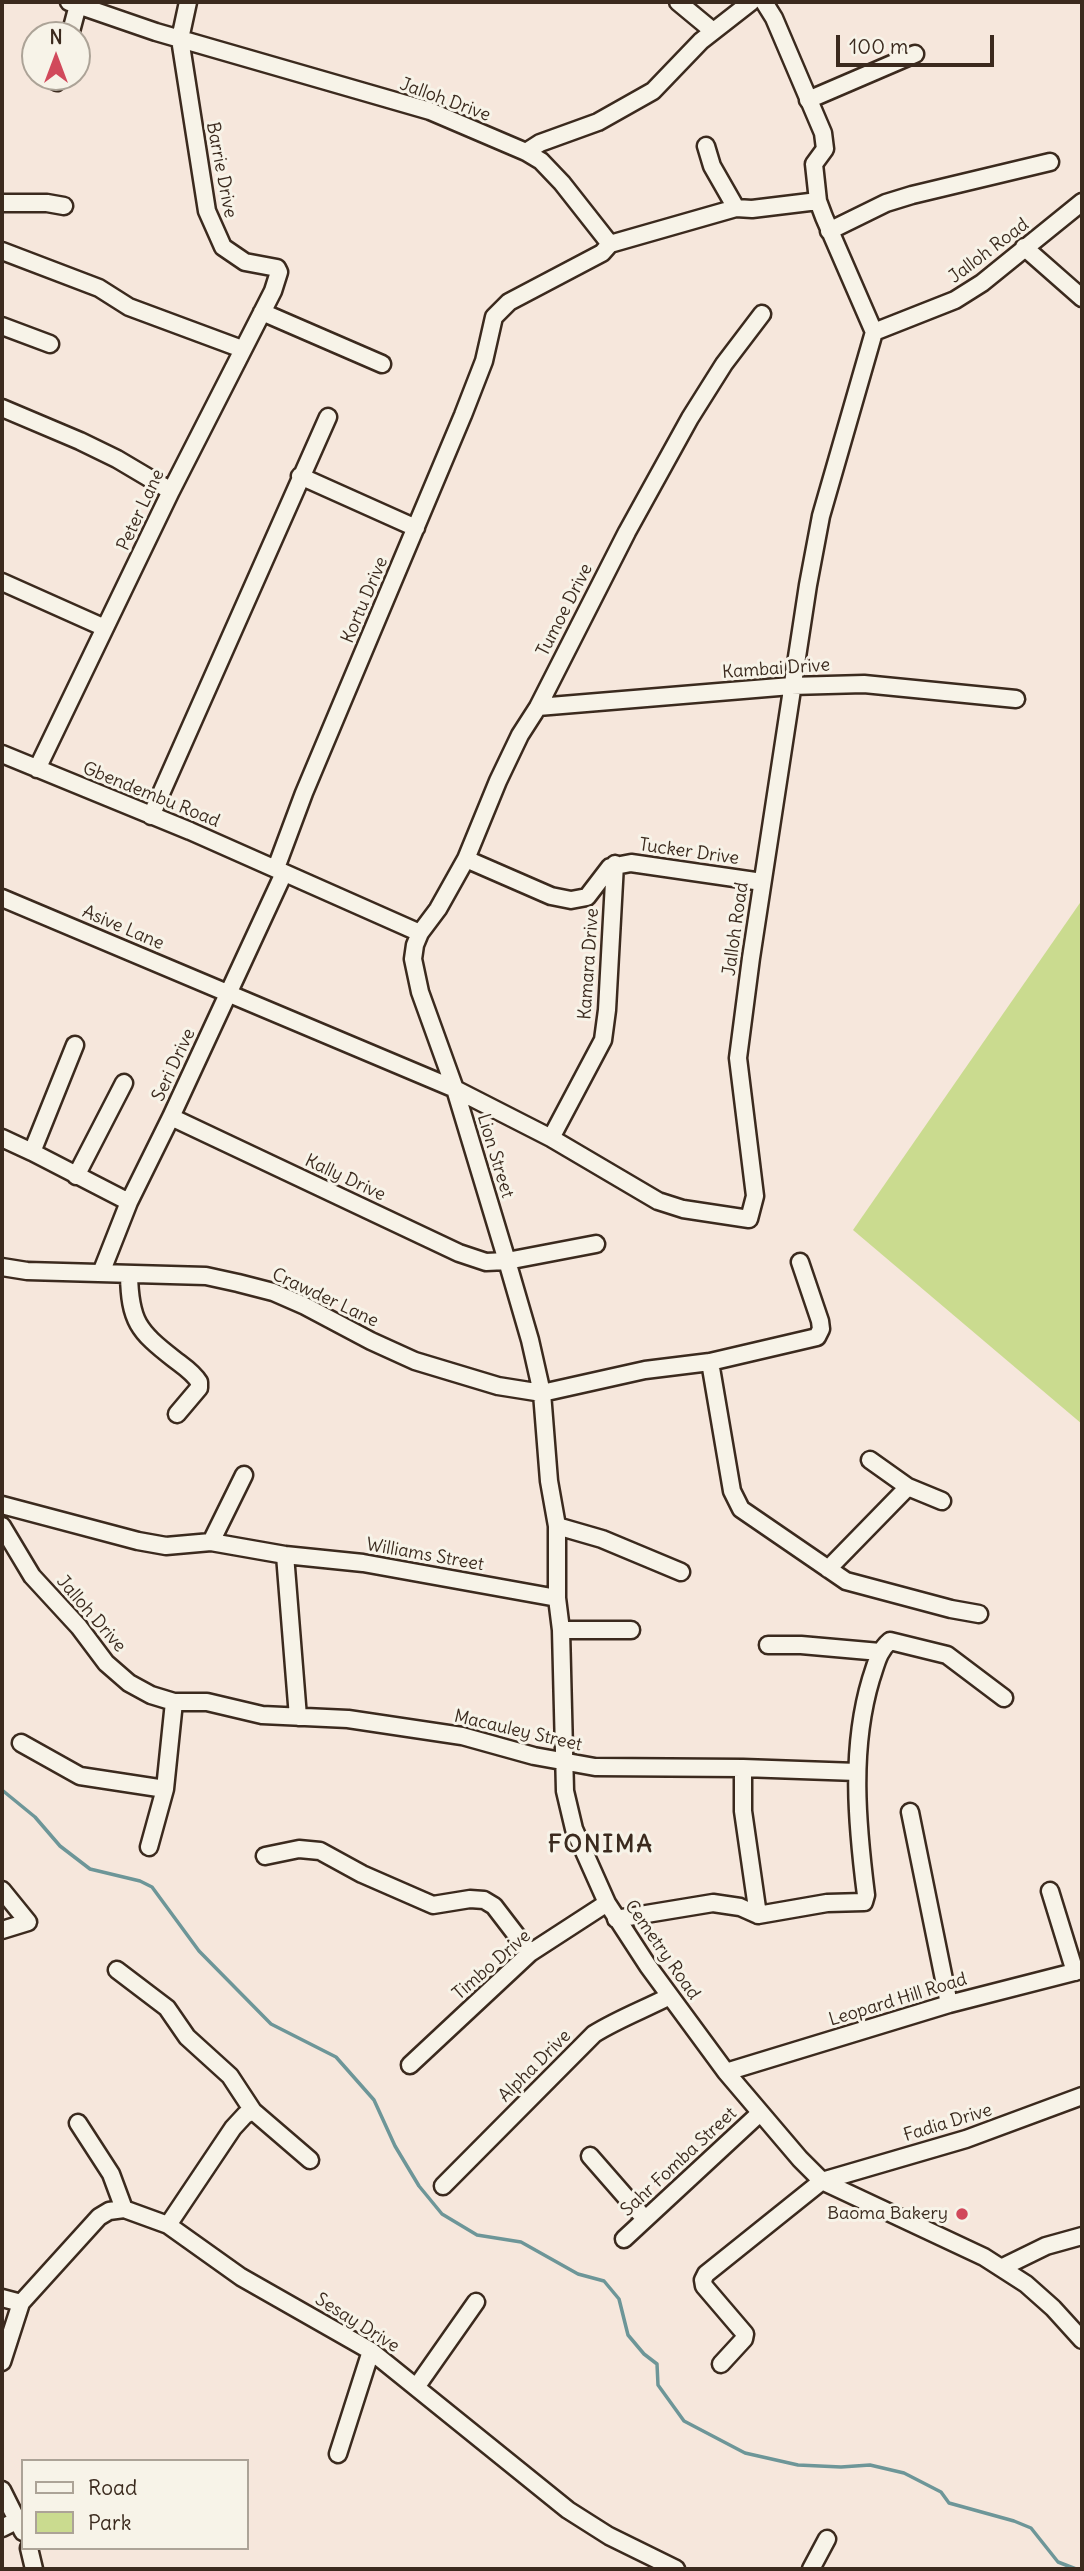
<!DOCTYPE html>
<html>
<head>
<meta charset="utf-8">
<style>
  body { margin:0 }
  #map { position:relative; width:1084px; height:2571px; overflow:hidden; background:#f6e7dc; font-family:Delius,sans-serif }
  canvas { display:block }
  .frame { position:absolute; inset:0; border:4px solid #3b2a1e; pointer-events:none }
  .legend { position:absolute; left:21px; top:2459px; width:228px; height:91px; box-sizing:border-box; background:#f7f3e8; border:2px solid #aca397; margin:0; padding:9px 12px; list-style:none; font-size:21px; color:#3b2a1e }
  .legend li { display:flex; align-items:center; gap:14px; height:35px }
  .legend b { width:35px; border:2px solid #aca397 }
  .north { position:absolute; left:21px; top:21px; width:70px; height:70px; box-sizing:border-box; background:#f7f3e8; border:2px solid #aca397; border-radius:50%; rotate:0deg; font-size:19px; font-weight:700; line-height:28px; text-align:center; color:#3b2a1e }
  .north::after { content:''; display:block; margin:auto; width:24px; height:32px; background:#d1495b; clip-path:polygon(50% 0,100% 100%,50% 72%,0 100%) }
  .scale { position:absolute; left:836px; top:35px; width:158px; height:32px; box-sizing:border-box; border:4px solid #3b2a1e; border-top:0; padding-left:9px; font-size:21px; line-height:24px; white-space:nowrap; color:#3b2a1e; -webkit-text-stroke:5px #f7f3e8; paint-order:stroke }
</style>
</head>
<body>
<div id="map">
<canvas width="1084" height="2571"></canvas>
<div class="frame"></div>
<ul class="legend">
<li><b style="height:9px;background:#f7f3e8"></b>Road</li>
<li><b style="height:19px;background:#cadb8f"></b>Park</li>
</ul>
<div class="north">N</div>
<div class="scale">100 m</div>
</div>
<script>
const ctx = document.querySelector('canvas').getContext('2d');
ctx.lineJoin = 'round';
function fillPath(path, color) { ctx.fillStyle = color; ctx.fill(path, 'evenodd'); }
function strokePath(path, color, width, dash) { ctx.strokeStyle = color; ctx.lineWidth = width; ctx.lineCap = dash ? 'butt' : 'round'; ctx.setLineDash(dash || []); ctx.stroke(path); }
function label(font, color, halo, rows, align = 'center') {
  ctx.font = font + ' Delius,sans-serif'; ctx.lineWidth = 6; ctx.setLineDash([]); ctx.textBaseline = 'middle'; ctx.strokeStyle = halo; ctx.fillStyle = color; for (const [text, x, y, turn = 0] of rows) {
    ctx.save(); ctx.translate(x, y); ctx.rotate((+turn || 0) * Math.PI / 180); ctx.textAlign = isNaN(turn) ? turn : align; if (halo) ctx.strokeText(text, 0, 0); ctx.fillText(text, 0, 0); ctx.restore();
  }
}
fillPath(new Path2D(`
  M 1082,900 L 1082,1424 L 853,1230 Z`), '#cadb8f');
strokePath(new Path2D(`
  M 2,1790 L 35,1817 L 60,1846 L 90,1869 L 140,1881 L 152,1887 L 199,1951 L 271,2024 L 336,2057 L 374,2100 L 395,2146 L 419,2186 L 442,2214 L 477,2235 L 521,2242 L 578,2274 L 604,2281 L 619,2299 L 628,2335 L 644,2354 L 657,2364 L 658,2385 L 684,2421 L 745,2453 L 798,2465 L 841,2467 L 870,2465 L 904,2473 L 941,2492 L 949,2503 L 1014,2521 L 1031,2528 L 1058,2562 L 1076,2569`), '#6d9698', 3.5);
const minor = new Path2D(`
  M 69,2 L 156,32 L 430,111 L 526,152 L 541,161 L 562,183 L 610,244 L 602,253 L 509,302 L 494,317 L 484,361 L 463,415 L 304,793 L 276,868
  M 678,2 L 713,31
  M 764,2 L 774,18 L 823,133 L 825,149 L 814,164 L 818,201 L 824,217 L 874,332
  M 70,35 L 78,5
  M 57,82 L 59,77
  M 808,100 L 915,54
  M 706,146 L 712,166 L 736,208
  M 526,152 L 540,143 L 598,122 L 653,91 L 701,41 L 751,2
  M 2,203 L 47,203 L 64,206
  M 829,231 L 886,203 L 912,195 L 1050,162
  M 610,244 L 736,208 L 752,209 L 818,201
  M 1024,247 L 1082,298
  M 2,251 L 99,288 L 129,307 L 242,349
  M 262,312 L 382,364
  M 762,314 L 724,364 L 690,418 L 627,532 L 538,707 L 520,735 L 498,781 L 466,859 L 438,909 L 420,933 L 415,945 L 413,959 L 420,992 L 455,1089 L 507,1261 L 530,1340 L 542,1393 L 549,1481 L 557,1526 L 557,1598 L 561,1630 L 565,1791 L 574,1829 L 607,1903 L 648,1966 L 726,2072 L 800,2159 L 822,2181 L 984,2257 L 1026,2284 L 1053,2308 L 1082,2340
  M 2,326 L 50,344
  M 874,332 L 955,300 L 982,283 L 1082,202
  M 2,408 L 80,441 L 117,459 L 171,491
  M 300,476 L 416,528
  M 2,582 L 105,628
  M 538,707 L 791,686 L 864,684 L 1016,699
  M 2,754 L 190,831 L 420,933
  M 37,769 L 171,491 L 273,291 L 279,272 L 277,268 L 245,262 L 223,247 L 207,211 L 180,39 L 188,2
  M 151,816 L 328,417
  M 466,859 L 551,896 L 571,900 L 587,897 L 610,867 L 631,863 L 762,882
  M 2,898 L 455,1089 L 551,1138 L 658,1201 L 683,1209 L 749,1219 L 755,1196 L 738,1058 L 751,958 L 808,585 L 821,516 L 874,332
  M 75,1045 L 32,1152 L 129,1202
  M 171,1117 L 459,1253 L 486,1262 L 507,1261 L 596,1244
  M 2,1138 L 32,1152
  M 551,1138 L 603,1040 L 607,1010 L 615,864
  M 76,1176 L 124,1083
  M 2,1267 L 27,1271 L 206,1276 L 238,1283 L 273,1292 L 305,1306 L 371,1341 L 415,1361 L 498,1386 L 542,1393 L 645,1370 L 710,1362 L 817,1337 L 821,1329 L 820,1321 L 800,1262
  M 101,1273 L 129,1202 L 171,1117 L 284,873
  M 129,1275 C 130,1321 138,1331 174,1359 C 183,1366 193,1372 199,1382 L 199,1388 L 177,1414
  M 710,1362 L 732,1491 L 741,1509 L 846,1581 L 951,1609 L 979,1614
  M 870,1460 L 908,1487 L 942,1501
  M 2,1505 L 138,1541 L 166,1546 L 211,1542 L 285,1555 L 363,1563 L 557,1598
  M 2,1526 L 32,1576 L 79,1627 L 106,1663 L 129,1683 L 151,1695 L 174,1702 L 207,1702 L 262,1715 L 348,1719 L 415,1729 L 462,1736 L 534,1756 L 595,1767 L 743,1768 L 857,1772
  M 557,1526 L 602,1539 L 681,1572
  M 211,1542 L 244,1475
  M 285,1555 L 298,1717
  M 828,1569 L 908,1487
  M 561,1630 L 631,1630
  M 768,1645 L 801,1645 L 880,1652
  M 21,1743 L 80,1776 L 165,1789
  M 743,1768 L 743,1811 L 758,1915
  M 910,1812 L 949,2004
  M 149,1847 L 165,1789 L 174,1702
  M 265,1856 L 299,1849 L 320,1851 L 362,1874 L 433,1905 L 470,1899 L 484,1900 L 494,1906 L 530,1953
  M 2,1890 L 28,1922 L 2,1930
  M 1050,1891 L 1075,1972
  M 616,1919 L 713,1903 L 740,1907 L 758,1915 L 827,1903 L 864,1902 L 866,1895 C 857,1824 850,1749 871,1679 C 876,1665 878,1651 890,1641 L 947,1655 L 1004,1698
  M 117,1970 L 167,2008 L 187,2037 L 230,2076 L 253,2111
  M 410,2065 L 530,1953 L 607,1903
  M 726,2072 L 949,2004 L 1082,1970
  M 78,2123 L 111,2174 L 124,2209
  M 590,2156 L 645,2219
  M 443,2186 L 594,2034 C 618,2019 645,2009 670,1996
  M 168,2225 L 233,2128 L 245,2115 L 253,2111 L 310,2160
  M 624,2239 L 760,2113
  M 1001,2268 L 1046,2246 L 1082,2236
  M 2,2298 L 21,2303
  M 2,2362 L 21,2303 L 99,2217 L 109,2211 L 124,2209 L 168,2225 L 241,2277 L 371,2351 L 568,2510 L 609,2536 L 676,2569
  M 721,2364 L 744,2339 L 745,2334 L 704,2286 L 703,2280 L 706,2274 L 822,2181 L 966,2139 L 1082,2096
  M 417,2386 L 476,2302
  M 338,2454 L 371,2351
  M 2,2490 L 23,2532
  M 2,2528 L 18,2520
  M 29,2548 L 34,2569
  M 811,2569 L 827,2539`);
strokePath(minor, '#3b2a1e', 21);
strokePath(minor, '#f7f3e8', 16);
for (const [x, y, r, color] of [
  [962,2214,7,"#d1495b"]
]) { const dot = new Path2D(); dot.arc(x, y, r, 0, 2 * Math.PI); ctx.fillStyle = color; ctx.fill(dot); strokePath(dot, '#f7f3e8', 2.5); }
label('18px', '#3b2a1e', '#f7f3e8', [
  ["Jalloh Drive",445,100,20],
  ["Barrie Drive",221,170,79],
  ["Jalloh Road",989,251,-37],
  ["Peter Lane",141,510,-65],
  ["Kortu Drive",365,600,-67],
  ["Tumoe Drive",565,610,-63],
  ["Kambai Drive",776,669,-4],
  ["Gbendembu Road",151,795,22],
  ["Tucker Drive",689,852,8],
  ["Asive Lane",123,928,23],
  ["Jalloh Road",736,929,-82],
  ["Kamara Drive",589,964,-86],
  ["Seri Drive",174,1065,-65],
  ["Lion Street",495,1156,73],
  ["Kally Drive",345,1178,25],
  ["Crawder Lane",325,1298,25],
  ["Williams Street",425,1555,10],
  ["Jalloh Drive",91,1614,49],
  ["Macauley Street",518,1731,13],
  ["Cemetry Road",662,1950,55],
  ["Timbo Drive",492,1965,-41],
  ["Leopard Hill Road",898,2000,-17],
  ["Alpha Drive",535,2066,-45],
  ["Fadia Drive",948,2123,-17],
  ["Sahr Fomba Street",679,2162,-43],
  ["Sesay Drive",357,2323,32]
]);
label('18px', '#3b2a1e', '#f7f3e8', [
  ["Baoma Bakery",948,2214]
], 'right');
ctx.letterSpacing = '2px';
label('bold 24px', '#3b2a1e', '#f7f3e8', [
  ["FONIMA",601,1845]
]);
ctx.letterSpacing = '0px';
</script>
</body>
</html>
